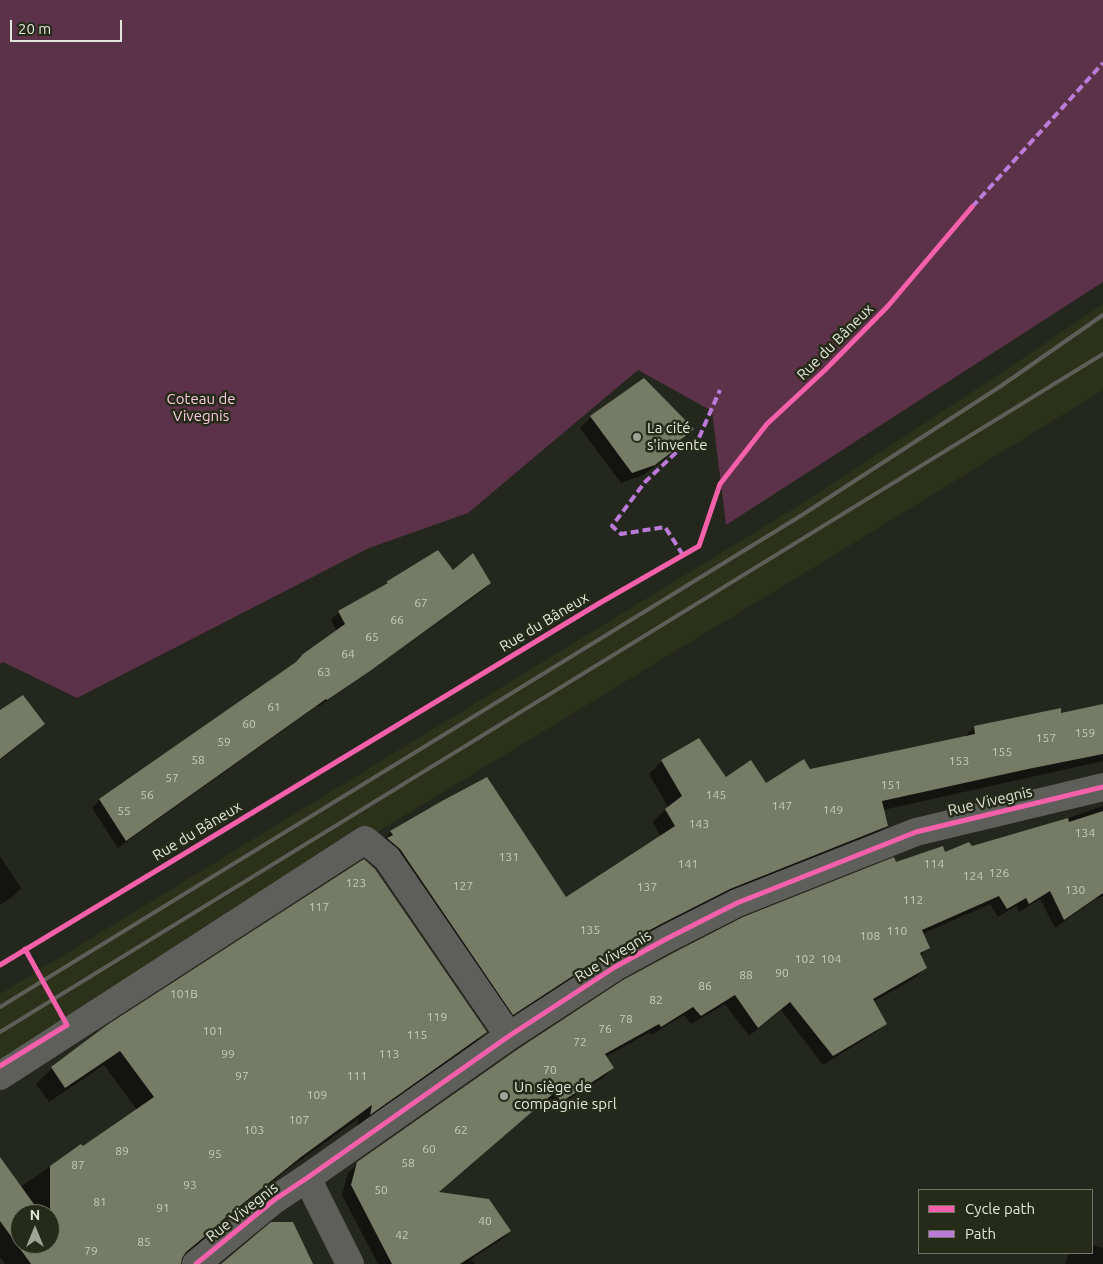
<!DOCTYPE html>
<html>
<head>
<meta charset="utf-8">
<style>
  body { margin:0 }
  #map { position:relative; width:1103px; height:1264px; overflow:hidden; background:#24271d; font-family:Ubuntu,sans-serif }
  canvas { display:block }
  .legend { position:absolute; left:918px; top:1189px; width:175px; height:65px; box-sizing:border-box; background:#262b19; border:1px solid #717666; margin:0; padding:6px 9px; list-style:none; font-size:15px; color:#e2e6da }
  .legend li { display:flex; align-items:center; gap:10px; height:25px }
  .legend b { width:25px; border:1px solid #717666 }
  .north { position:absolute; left:10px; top:1204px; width:50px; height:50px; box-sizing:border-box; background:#262b19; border:1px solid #717666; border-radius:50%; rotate:0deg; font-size:14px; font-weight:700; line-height:20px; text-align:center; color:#e2e6da }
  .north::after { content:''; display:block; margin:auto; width:18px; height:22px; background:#a0a398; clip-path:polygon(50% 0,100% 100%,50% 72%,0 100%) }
  .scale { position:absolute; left:10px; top:20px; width:112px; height:22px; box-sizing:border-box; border:2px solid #e2e6da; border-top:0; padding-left:6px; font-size:15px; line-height:18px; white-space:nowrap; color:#e2e6da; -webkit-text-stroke:4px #262b19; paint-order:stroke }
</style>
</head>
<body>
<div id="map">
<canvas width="1103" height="1264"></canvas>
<ul class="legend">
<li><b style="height:6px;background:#f560ab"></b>Cycle path</li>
<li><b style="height:6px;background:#bd7bd9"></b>Path</li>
</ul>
<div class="north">N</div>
<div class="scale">20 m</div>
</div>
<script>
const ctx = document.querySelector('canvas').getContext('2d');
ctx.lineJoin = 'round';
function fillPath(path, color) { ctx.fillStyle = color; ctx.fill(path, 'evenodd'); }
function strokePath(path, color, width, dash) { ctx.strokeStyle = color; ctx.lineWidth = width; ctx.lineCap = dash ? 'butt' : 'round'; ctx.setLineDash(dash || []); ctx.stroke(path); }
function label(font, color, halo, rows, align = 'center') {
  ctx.font = font + ' Ubuntu,sans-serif'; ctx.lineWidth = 5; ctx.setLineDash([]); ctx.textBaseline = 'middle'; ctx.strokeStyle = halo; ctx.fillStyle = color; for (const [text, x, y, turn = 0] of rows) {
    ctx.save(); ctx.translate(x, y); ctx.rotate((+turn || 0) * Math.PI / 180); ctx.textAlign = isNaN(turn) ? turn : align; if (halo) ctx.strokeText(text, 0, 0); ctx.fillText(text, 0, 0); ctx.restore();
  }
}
fillPath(new Path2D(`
  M 1103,304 L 1103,390 L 839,552 L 0,1061 L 0,994 L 806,501 L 998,375 Z`), '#2c311a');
fillPath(new Path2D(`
  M 0,0 L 1103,0 L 1103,282 L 726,525 L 712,411 L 638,370 L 468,513 L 369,548 L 77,698 L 3,662 L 0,664 Z`), '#5b3247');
fillPath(new Path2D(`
  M 591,417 L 692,429 L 673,446 L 675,448 L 665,459 L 643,475 L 621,483 L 580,428 Z
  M 453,571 L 490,583 L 482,591 L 360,678 L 318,707 L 317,706 L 118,848 L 92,808 L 99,800 L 295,664 L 337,631 L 331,620 L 339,612 L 383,587 L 387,583 Z
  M 1103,705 L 1103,761 L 883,810 L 886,826 L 873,839 L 500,1026 L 378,845 L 391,832 L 443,802 L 566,899 L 661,837 L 653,822 L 668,807 L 649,774 L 662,761 L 726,779 L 766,784 L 809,770 L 964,737 L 974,727 L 1060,714 Z
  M 0,712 L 43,724 L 32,735 L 0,760 Z
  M 1103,806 L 1103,896 L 1094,900 L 1055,928 L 1040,899 L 1019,912 L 1016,906 L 998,917 L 990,904 L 922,934 L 928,948 L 920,956 L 925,968 L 916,977 L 873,1002 L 885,1023 L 876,1032 L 823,1065 L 781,1010 L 749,1036 L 725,1004 L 691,1024 L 684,1015 L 651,1035 L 650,1032 L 605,1057 L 613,1068 L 604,1077 L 551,1110 L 546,1099 L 437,1193 L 510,1231 L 501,1240 L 471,1259 L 475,1264 L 378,1264 L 342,1195 L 348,1173 L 358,1163 L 895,864 L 971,847 L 1066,820 L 1068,818 Z
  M 0,856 L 21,888 L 11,898 L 0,905 Z
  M 108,1026 L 486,1032 L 471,1047 L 356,1128 L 359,1118 L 284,1172 L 214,1228 L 205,1238 L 180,1258 L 180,1264 L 5,1264 L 0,1257 L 0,1159 L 20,1187 L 81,1146 L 82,1148 L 137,1110 L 104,1065 L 49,1102 L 36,1084 L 52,1068 ZM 20,1214 L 50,1214 L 50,1244 L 20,1244 Z
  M 1092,1245 L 1103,1248 L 1103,1264 L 1065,1264 L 1069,1253 L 1092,1253 Z`), '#0007');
fillPath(new Path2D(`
  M 644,378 L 694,429 L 674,445 L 677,448 L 655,465 L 632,473 L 590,416 Z
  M 438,550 L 453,570 L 473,553 L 491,583 L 370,671 L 327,700 L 326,699 L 126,841 L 99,799 L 296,662 L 303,654 L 345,624 L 338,611 L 388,583 L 386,582 Z
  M 23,695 L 45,724 L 0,759 L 0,710 Z
  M 1103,704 L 1103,754 L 1028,769 L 882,801 L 888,826 L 730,889 L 661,924 L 608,953 L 513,1015 L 400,849 L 387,838 L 393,835 L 390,831 L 442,801 L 487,777 L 566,897 L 675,826 L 665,809 L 682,796 L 661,760 L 699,738 L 726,777 L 751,760 L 766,783 L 804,759 L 810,769 L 975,734 L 974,726 L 1061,708 L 1061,713 Z
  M 1103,811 L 1103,893 L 1064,920 L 1050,891 L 1029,904 L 1026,898 L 1007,909 L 999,896 L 922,930 L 930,948 L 920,953 L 927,968 L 873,999 L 887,1024 L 833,1056 L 790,1002 L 758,1028 L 735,995 L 701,1016 L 693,1007 L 661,1027 L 659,1024 L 605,1054 L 614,1068 L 586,1086 L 561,1102 L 555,1092 L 439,1192 L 489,1199 L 511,1231 L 460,1264 L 392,1264 L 351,1185 L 357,1162 L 518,1049 L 623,980 L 675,952 L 743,917 L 894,857 L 896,862 L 943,846 L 945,852 L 969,842 L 972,846 L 1068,818 L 1069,822 Z
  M 364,859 L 375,869 L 487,1032 L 370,1115 L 372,1105 L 301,1157 L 220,1222 L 222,1222 L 186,1252 L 182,1258 L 181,1264 L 31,1264 L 0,1221 L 0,1157 L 41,1214 L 20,1214 L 20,1244 L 50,1244 L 50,1166 L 81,1144 L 83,1146 L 154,1097 L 120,1051 L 65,1088 L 51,1067 L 107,1025 Z
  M 271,1222 L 293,1222 L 313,1264 L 221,1264 Z`), '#757b64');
strokePath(new Path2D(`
  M 0,1076 L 365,840 L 387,858 L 509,1036
  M 307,1178 L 350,1264
  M 196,1264 L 274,1200 L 307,1178 L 509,1036 L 615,967 L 668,938 L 737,903 L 916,832 L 1103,787`), '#5e5f5b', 28);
strokePath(new Path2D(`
  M 0,1007 L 802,515 L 1001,386 L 1103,315
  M 0,1032 L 1103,354`), '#5e5f59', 4);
strokePath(new Path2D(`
  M 972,207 L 1103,63
  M 683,555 L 665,527 L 621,534 L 612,526 L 645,482 L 683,446 L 698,440 L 720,390`), '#bd7bd9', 4, [8, 4]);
strokePath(new Path2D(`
  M 0,965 L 598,604 L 699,546 L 720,484 L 767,424 L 825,370 L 888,306 L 972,207
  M 0,1066 L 67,1025 L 25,949
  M 196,1264 L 274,1200 L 307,1178 L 509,1036 L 615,967 L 668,938 L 737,903 L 916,832 L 1103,787`), '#f560ab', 5);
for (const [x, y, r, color] of [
  [637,437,5,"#a0a398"],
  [504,1096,5,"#a0a398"]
]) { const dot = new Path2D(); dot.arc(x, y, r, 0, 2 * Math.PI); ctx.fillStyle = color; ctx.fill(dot); strokePath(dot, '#262b19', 2); }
label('12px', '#c7cbbc', null, [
  ["67",421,603],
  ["66",397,620],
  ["65",372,637],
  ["64",348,654],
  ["63",324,672],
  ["61",274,707],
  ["60",249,724],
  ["159",1085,733],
  ["157",1046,738],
  ["59",224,742],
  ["155",1002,752],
  ["58",198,760],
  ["153",959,761],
  ["57",172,778],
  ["151",891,785],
  ["56",147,795],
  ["145",716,795],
  ["147",782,806],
  ["149",833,810],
  ["55",124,811],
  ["143",699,824],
  ["134",1085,833],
  ["131",509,857],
  ["141",688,864],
  ["114",934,864],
  ["126",999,873],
  ["124",973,876],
  ["123",356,883],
  ["127",463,886],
  ["137",647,887],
  ["130",1075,890],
  ["112",913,900],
  ["117",319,907],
  ["135",590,930],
  ["110",897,931],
  ["108",870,936],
  ["102",805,959],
  ["104",831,959],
  ["90",782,973],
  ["88",746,975],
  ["86",705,986],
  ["101B",184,994],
  ["82",656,1000],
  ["119",437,1017],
  ["78",626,1019],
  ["76",605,1029],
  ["101",213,1031],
  ["115",417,1035],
  ["72",580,1042],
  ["99",228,1054],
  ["113",389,1054],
  ["70",550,1070],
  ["97",242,1076],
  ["111",357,1076],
  ["109",317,1095],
  ["107",299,1120],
  ["103",254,1130],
  ["62",461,1130],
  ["60",429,1149],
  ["89",122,1151],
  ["95",215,1154],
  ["58",408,1163],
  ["87",78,1165],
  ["93",190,1185],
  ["50",381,1190],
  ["81",100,1202],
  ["91",163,1208],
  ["40",485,1221],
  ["42",402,1235],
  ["85",144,1242],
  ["79",91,1251]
]);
label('15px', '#e2e6da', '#262b19', [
  ["Rue du Bâneux",835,342,-45],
  ["Rue du Bâneux",544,622,-31],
  ["Rue Vivegnis",990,801,-13],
  ["Rue du Bâneux",197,831,-31],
  ["Rue Vivegnis",613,956,-31],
  ["Rue Vivegnis",242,1212,-38]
]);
label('15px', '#f7c8df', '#262b19', [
  ["Coteau de",201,399],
  ["Vivegnis",201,416]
]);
label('15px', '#e2e6da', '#262b19', [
  ["La cité",647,428],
  ["s'invente",647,445],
  ["Un siège de",514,1087],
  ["compagnie sprl",514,1104]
], 'left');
</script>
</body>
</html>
